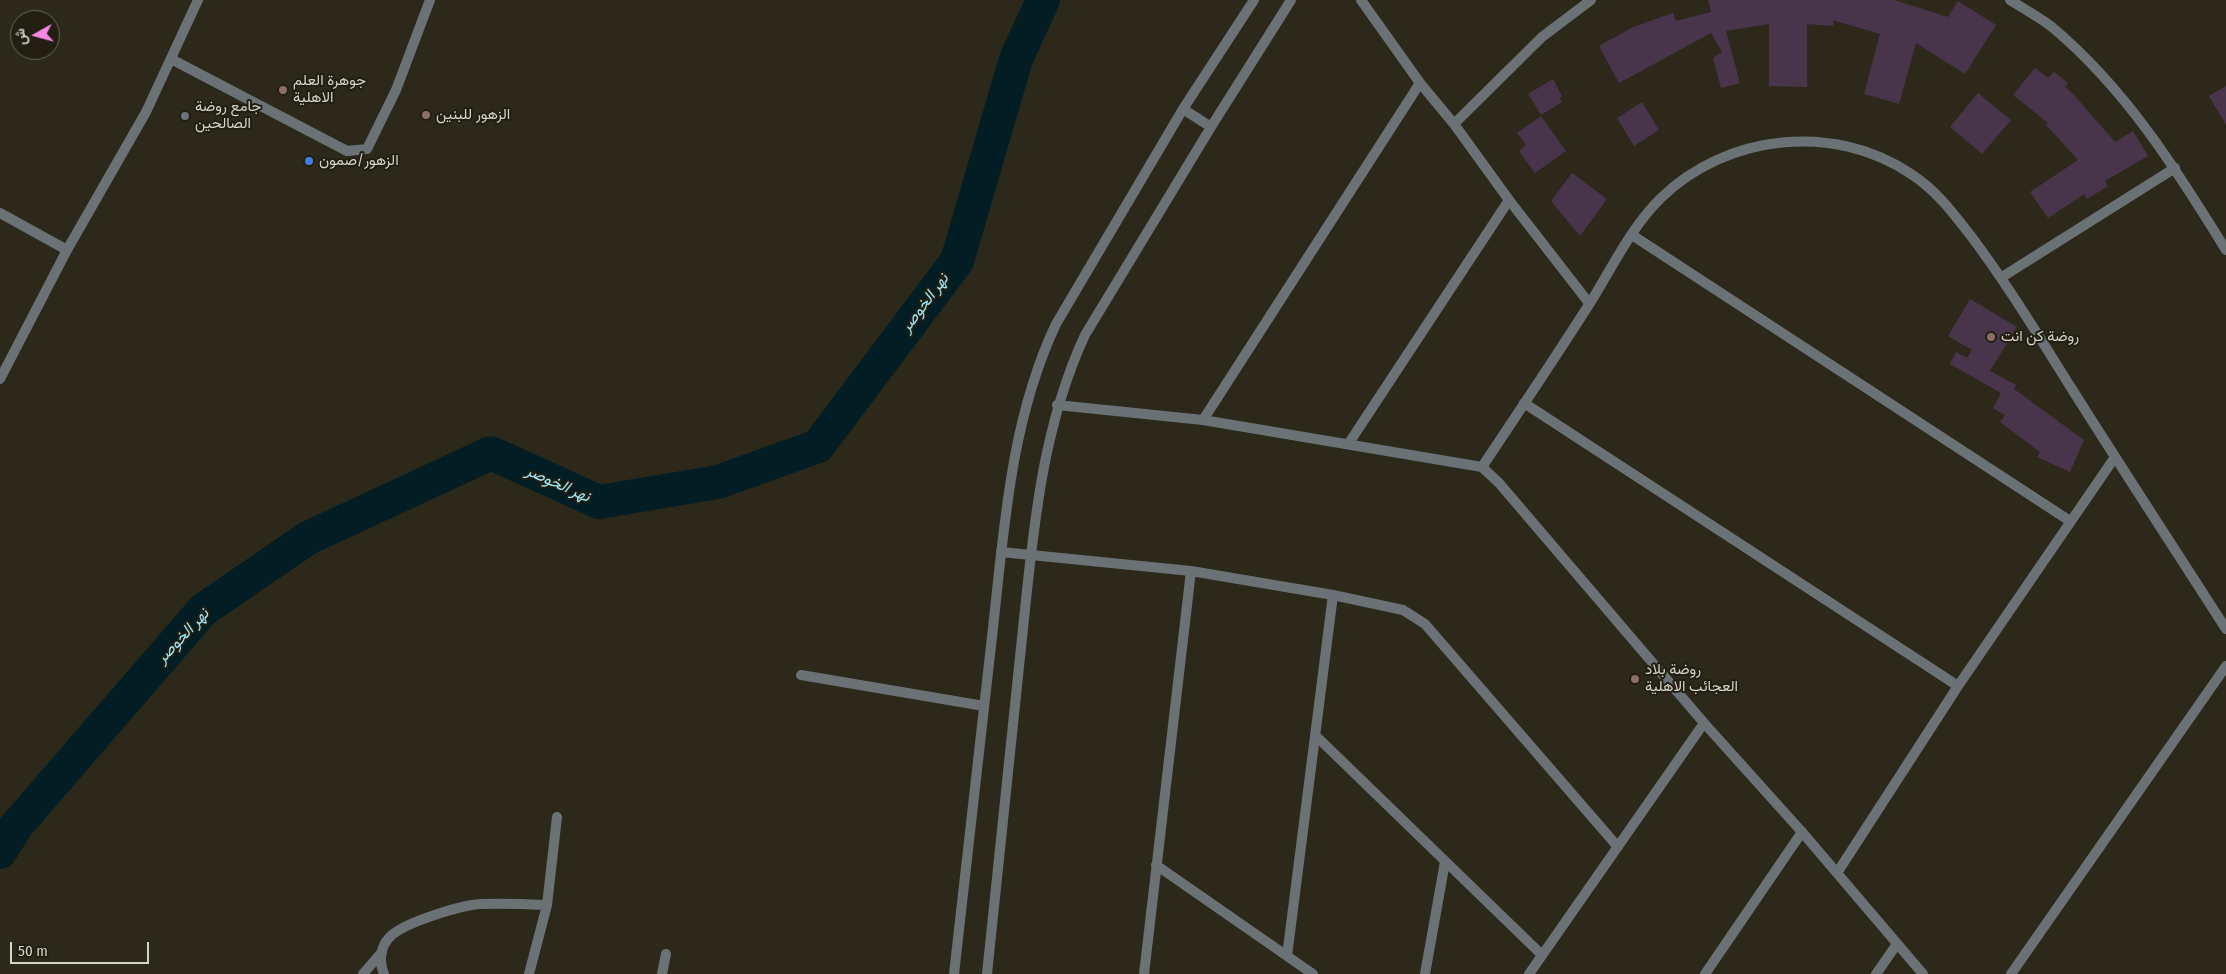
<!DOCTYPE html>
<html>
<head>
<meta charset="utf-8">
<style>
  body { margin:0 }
  #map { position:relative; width:2226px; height:974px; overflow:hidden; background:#2c291b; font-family:"Fira Sans Condensed",Vazirmatn,sans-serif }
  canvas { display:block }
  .north { position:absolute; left:10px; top:10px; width:50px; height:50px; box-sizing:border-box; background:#221f12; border:1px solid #69675c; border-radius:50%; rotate:263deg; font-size:14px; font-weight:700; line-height:20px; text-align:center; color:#d4d3ca }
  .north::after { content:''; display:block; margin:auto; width:18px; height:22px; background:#fa87e7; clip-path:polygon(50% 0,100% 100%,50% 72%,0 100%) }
  .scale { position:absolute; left:10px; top:942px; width:139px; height:22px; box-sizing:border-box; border:2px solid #d4d3ca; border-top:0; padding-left:6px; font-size:15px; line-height:18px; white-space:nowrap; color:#d4d3ca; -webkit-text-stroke:4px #221f12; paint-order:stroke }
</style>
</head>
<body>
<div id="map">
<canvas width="2226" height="974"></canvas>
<div class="north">ش</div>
<div class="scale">50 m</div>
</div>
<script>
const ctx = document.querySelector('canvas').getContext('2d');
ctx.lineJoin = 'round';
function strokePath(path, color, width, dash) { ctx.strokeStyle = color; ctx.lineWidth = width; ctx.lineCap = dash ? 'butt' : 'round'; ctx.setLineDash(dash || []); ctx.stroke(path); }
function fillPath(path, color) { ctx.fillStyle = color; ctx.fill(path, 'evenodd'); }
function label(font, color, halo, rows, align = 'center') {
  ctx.font = font + ' "Fira Sans Condensed",Vazirmatn,sans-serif'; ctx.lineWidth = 4; ctx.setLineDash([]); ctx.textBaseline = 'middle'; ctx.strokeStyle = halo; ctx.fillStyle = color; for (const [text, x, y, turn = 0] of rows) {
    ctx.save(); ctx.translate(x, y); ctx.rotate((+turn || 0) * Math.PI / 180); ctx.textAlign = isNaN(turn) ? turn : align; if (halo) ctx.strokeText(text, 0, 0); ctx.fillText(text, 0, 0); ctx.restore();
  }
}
strokePath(new Path2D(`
  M 0,852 L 17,825 L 203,610 L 308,538 L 491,453 L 599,502 L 718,482 L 818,446 L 957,261 L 1016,59 L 1043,0`), '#021e24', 34);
fillPath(new Path2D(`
  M 1708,0 L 1894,0 L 1948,17 L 1958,1 L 1996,25 L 1965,74 L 1916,43 L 1899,104 L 1864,94 L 1880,34 L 1833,20 L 1833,26 L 1807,24 L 1807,87 L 1769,86 L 1769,24 L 1726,31 L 1740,83 L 1721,88 L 1713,58 L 1722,52 L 1711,33 L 1619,83 L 1599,46 L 1633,27 L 1673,13 L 1676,21 L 1711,12 Z
  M 2035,68 L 2048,78 L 2054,72 L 2068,83 L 2065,87 L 2073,94 L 2115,142 L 2133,131 L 2148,156 L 2105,181 L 2108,186 L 2087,199 L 2084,194 L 2048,218 L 2030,192 L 2078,160 L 2046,125 L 2048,123 L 2013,95 Z
  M 1553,79 L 1562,96 L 1560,99 L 1562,102 L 1541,115 L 1528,94 Z
  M 2226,86 L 2226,125 L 2209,96 Z
  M 1978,93 L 2011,120 L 1982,154 L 1950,127 Z
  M 1642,102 L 1659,130 L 1634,146 L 1617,118 Z
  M 1541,116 L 1566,151 L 1535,173 L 1519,151 L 1526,145 L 1517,133 Z
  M 1572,173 L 1607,199 L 1580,236 L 1551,201 Z
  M 1970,299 L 2017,327 L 1990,371 L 2016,385 L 2014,389 L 2084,440 L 2070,472 L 2037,457 L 2040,452 L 2000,422 L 2005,415 L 1993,408 L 2001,393 L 1950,364 L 1956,352 L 1967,358 L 1972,350 L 1948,336 Z`), '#48354b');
strokePath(new Path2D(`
  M 1361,0 L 1420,83 L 1454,124 L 1509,200 L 1589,303
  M 2010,0 C 2024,9 2039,17 2052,27 C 2126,89 2176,169 2226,250
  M 171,59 L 347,151 L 367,149 L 396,90 L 430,0
  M 1454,124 L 1542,37 L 1591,0
  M 0,213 L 67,250
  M 1632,235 L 2070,521
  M 2002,277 L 2175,168
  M 0,379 L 67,250 L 146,112 L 198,0
  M 1524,403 L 1958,686
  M 1203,420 L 1420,83
  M 1349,443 L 1509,200
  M 1482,467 C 1518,413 1555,358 1590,303 C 1612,268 1631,227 1661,198 C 1726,134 1835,122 1911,174 C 1936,190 1953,213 1971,236 C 2007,284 2038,335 2070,386 C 2121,467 2174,548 2226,629
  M 1001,552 L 1191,571 L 1333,595 L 1403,610 L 1425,624 L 1618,847
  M 801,675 L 984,706
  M 1315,735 L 1542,955
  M 1156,865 L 1313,974
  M 1837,873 L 1958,686 L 2115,457
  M 1287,956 L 1333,595
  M 363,974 L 382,952
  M 384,974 C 379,963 380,947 389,938 C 401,923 462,905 481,904 C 503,903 525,904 547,905
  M 529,974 L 547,905 L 557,817
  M 662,974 L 666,954
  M 1144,974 L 1191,571
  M 1425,974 L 1445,862
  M 1529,974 L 1704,723
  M 1705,974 L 1802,832
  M 1876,974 L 1897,944
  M 2011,974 L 2226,666`), '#6b7276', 10);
strokePath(new Path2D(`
  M 1183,109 L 1211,127
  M 1057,405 L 1203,420 L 1482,467 L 1499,483 L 1704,723 L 1802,832 L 1923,974
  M 954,974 C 967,862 979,749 992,637 C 1004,531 1010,421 1056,324 L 1183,109 L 1254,0
  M 987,974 C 998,868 1009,763 1020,657 C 1032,548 1038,436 1085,335 L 1211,127 L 1291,0`), '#6b7276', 10);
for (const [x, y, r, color] of [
  [283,90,5,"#8d6e63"],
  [426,115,5,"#8d6e63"],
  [185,116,5,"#6b7280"],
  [309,161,5,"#3f7fe0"],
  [1991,337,5,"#8d6e63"],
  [1635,679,5,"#8d6e63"]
]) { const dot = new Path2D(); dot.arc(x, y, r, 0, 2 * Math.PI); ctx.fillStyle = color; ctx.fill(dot); strokePath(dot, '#221f12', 2); }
label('15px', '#d4d3ca', '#221f12', [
  ["جوهرة العلم",293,81],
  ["الاهلية",293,98],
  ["جامع روضة",195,107],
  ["الصالحين",195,124],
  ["الزهور للبنين",436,115],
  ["الزهور/صمون",319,161],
  ["روضة كن انت",2001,337],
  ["روضة بلاد",1645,670],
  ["العجائب الاهلية",1645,687]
], 'left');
label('italic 16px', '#9fe6f8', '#221f12', [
  ["نهر الخوصر",925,303,-53],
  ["نهر الخوصر",558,484,24],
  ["نهر الخوصر",183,636,-47]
]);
</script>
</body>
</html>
